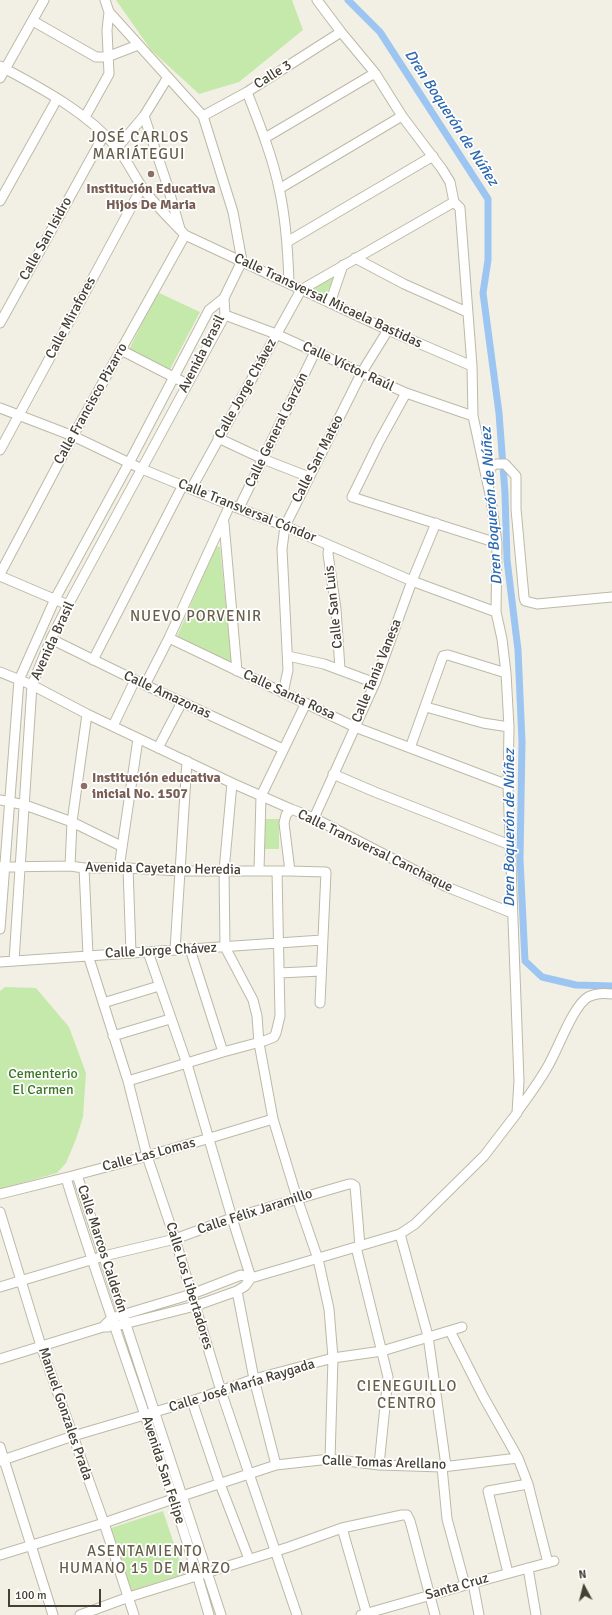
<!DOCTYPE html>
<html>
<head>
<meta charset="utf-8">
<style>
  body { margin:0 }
  #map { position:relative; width:612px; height:1615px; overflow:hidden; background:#f2f0e4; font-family:Signika,sans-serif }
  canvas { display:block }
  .north { position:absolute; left:564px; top:1567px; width:40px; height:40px; -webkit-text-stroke:3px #fff; paint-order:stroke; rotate:353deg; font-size:11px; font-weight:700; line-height:16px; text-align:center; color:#444034 }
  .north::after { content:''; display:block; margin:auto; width:14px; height:18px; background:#444034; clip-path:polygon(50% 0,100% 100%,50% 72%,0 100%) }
  .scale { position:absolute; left:8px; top:1589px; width:93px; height:18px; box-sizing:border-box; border:2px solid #444034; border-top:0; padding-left:5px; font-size:12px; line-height:14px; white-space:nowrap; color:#444034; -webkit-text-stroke:3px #fff; paint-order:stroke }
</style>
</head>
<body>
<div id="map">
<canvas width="612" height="1615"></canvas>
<div class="north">N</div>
<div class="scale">100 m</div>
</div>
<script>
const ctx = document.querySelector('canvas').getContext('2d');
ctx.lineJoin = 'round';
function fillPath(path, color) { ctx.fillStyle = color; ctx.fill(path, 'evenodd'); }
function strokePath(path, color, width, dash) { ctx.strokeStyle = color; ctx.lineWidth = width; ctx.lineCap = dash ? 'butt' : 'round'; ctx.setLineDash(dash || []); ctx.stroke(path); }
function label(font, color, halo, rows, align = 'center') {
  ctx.font = font + ' Signika,sans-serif'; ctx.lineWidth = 3.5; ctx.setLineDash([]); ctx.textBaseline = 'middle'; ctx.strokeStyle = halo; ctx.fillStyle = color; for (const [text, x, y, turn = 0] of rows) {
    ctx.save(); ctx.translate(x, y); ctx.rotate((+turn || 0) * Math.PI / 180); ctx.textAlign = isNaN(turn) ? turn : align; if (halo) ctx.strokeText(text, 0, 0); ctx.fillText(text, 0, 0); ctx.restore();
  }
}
fillPath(new Path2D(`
  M 116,0 L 292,0 L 303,30 L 239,82 L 199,94 L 151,50 Z
  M 330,277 L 334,280 L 324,297 L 310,290 Z
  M 157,292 L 200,312 L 167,375 L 126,356 Z
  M 216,546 L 220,547 L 232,666 L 176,639 Z
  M 264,819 L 279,819 L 279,849 L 264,849 Z
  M 5,987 L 36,988 L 69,1027 L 86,1073 L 83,1117 L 76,1139 L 66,1163 L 57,1173 L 0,1189 L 0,991 Z
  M 163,1511 L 184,1574 L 131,1591 L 111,1528 Z`), '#c5e8ab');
strokePath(new Path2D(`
  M 348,0 L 380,32 L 488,199 L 488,260 L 483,293 L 499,413 L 505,493 L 507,560 L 518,650 L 522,742 L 520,859 L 525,961 L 542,977 L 576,985 L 612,986`), '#9dc5f1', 7);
const minor = new Path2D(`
  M 33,21 L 96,57 L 107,57 L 138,45
  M 0,66 C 41,88 87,112 117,148 C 127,160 133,174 142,187 C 154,204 170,219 185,235 L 388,330 L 472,366
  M 0,78 L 44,0
  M 247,92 C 259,123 272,155 279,188 C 286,219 288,251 289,283
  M 144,116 L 167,184 L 180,229
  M 203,116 L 247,92 L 341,32
  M 85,117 L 109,74 L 107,30 L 109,12
  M 265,138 L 375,73
  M 117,148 L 144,116 L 168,77
  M 279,189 L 402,116
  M 0,201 L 57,99
  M 287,242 L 433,156
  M 355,258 L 404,284 L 467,312
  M 330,303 L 343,265
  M 225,315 L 276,334 L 406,393 L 473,416
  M 0,323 L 104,135
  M 121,350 L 187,384
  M 406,393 L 379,442 L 352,497 L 497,543
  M 0,408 L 73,436 L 142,469 L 230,505 L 285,526 L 412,581 L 496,612
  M 218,438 L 263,459 L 309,477
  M 0,450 L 142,187
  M 488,479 L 491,467 L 496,464 L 505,464 L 516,476 L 516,509 L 524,597 L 525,601 L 537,604 L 612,597
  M 191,489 L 301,290 L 454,202
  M 239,508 L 315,352
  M 224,523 L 237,671
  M 329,545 L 328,554 L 336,609 L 340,669
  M 0,574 L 73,436 L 185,235
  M 0,576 L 68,605
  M 169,638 L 355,727 L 508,785
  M 51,639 L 145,685 L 283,749
  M 288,656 L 324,664 L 375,683
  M 93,660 L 183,485
  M 0,672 L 32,685 L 87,714 L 232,783 L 291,809 L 314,818 L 447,887 L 512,913
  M 145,685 L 169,638 L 230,505
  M 283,693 L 288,670 L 282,549 L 285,526 L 362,372 L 388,330
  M 426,707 L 483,723 L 509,727
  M 113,726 L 135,680
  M 158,748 L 182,702
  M 410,748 L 443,656 L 448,655 L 506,673
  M 333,774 L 375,792 L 510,845
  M 232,783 L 224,871 L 225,947 L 253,1000 L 257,1016 L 259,1043 L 273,1119 L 297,1198 L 318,1259 L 329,1309 L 333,1358 L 330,1459
  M 0,800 L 25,805 L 72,822 L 121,846
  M 314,818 L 375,683 L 412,581 L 436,523
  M 70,866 L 72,822 L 87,714
  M 0,867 L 70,866 L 84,868 L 128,868 L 180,871 L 290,871 L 326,872 L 320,1003
  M 84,868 L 88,955 L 128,1081 L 147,1156 L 175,1239 L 221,1391 L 297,1615
  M 119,868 L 138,739
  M 128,868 L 131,953
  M 259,871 L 261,796 L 306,703
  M 290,871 L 284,823 L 286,815 L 291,809
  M 0,929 L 19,680 L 55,599 L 129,463 L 209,310 L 224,298 L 242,261 L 233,212 L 203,116 L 109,12 L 105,0
  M 190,949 L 223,1052
  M 175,950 L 187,761
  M 148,952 L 187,1064 L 232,1218 L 251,1278
  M 14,961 L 32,685 L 51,639 L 68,605 L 225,315 L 224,298
  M 0,962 L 322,940
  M 279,973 L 321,971
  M 103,1003 L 159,986
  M 113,1036 L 170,1019
  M 128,1081 L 223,1052 L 264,1041 L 274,1037 L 276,1033 L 280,1016 L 277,871
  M 517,1112 C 528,1097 539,1082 548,1066 C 558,1049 573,1006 588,997 C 596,993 604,993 612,994
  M 77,1175 L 221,1615
  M 66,1178 C 111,1325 167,1468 209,1615
  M 0,1194 C 92,1172 183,1147 273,1119
  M 0,1212 L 41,1346 L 104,1523 L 134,1615
  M 400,1234 L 428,1336 L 446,1466
  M 356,1247 L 388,1377 L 379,1465
  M 0,1287 L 104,1256 L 175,1239 L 232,1218 L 349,1184 L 352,1184 L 355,1186 L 360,1246
  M 237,1291 L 254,1379 L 276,1465
  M 120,1325 L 195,1306 L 237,1291 L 245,1286 L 251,1278
  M 103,1327 L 112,1318 L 192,1294 L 241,1275 L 251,1278 L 400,1234 L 415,1224 L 484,1156 L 517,1113 L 519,1081 L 508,785 L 509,727 L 506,673 L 502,639 L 496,612 L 497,543 L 491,499 L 473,416 L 472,366 L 460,208 L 454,202 L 450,182 L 442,169 L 402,116 L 375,73 L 341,32 L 317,0
  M 450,1331 L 483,1396 L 518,1458 L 528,1484 L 548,1563
  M 0,1359 L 103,1327 L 108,1327
  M 192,1401 L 220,1484 L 249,1559
  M 0,1447 L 53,1615
  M 0,1461 L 73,1436 L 192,1401 L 254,1379 L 333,1358 L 382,1351 L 462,1327
  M 442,1467 L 447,1519 L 465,1585
  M 342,1528 L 367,1615
  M 0,1555 L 104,1523 L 173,1499 L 276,1465 L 330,1459 L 379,1465 L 442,1467 L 518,1458
  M 528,1568 L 536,1615
  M 508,1573 L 488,1491 L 528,1484
  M 473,1583 L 479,1615
  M 80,1615 L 129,1597 L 289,1547 L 342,1528 L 402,1515 L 407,1515 L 410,1521 L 435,1615
  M 361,1615 L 473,1583 L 554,1561`);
strokePath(minor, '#beb9a6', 11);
strokePath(minor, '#fff', 9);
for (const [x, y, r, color] of [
  [151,174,4,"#8d6e63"],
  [84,786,4,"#8d6e63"]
]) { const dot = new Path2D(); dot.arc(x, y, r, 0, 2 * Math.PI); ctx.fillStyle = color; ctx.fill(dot); strokePath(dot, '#fff', 1.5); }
label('14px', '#444034', '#fff', [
  ["Calle 3",273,75,-32],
  ["Calle San Isidro",46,239,-61],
  ["Calle Transversal Micaela Bastidas",328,301,25],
  ["Calle Mirafores",71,318,-62],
  ["Avenida Brasil",202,354,-63],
  ["Calle Víctor Raúl",348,367,25],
  ["Calle Jorge Chávez",246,389,-61],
  ["Calle Francisco Pizarro",91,404,-61],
  ["Calle General Garzón",277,430,-64],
  ["Calle San Mateo",318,459,-63],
  ["Calle Transversal Cóndor",247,511,22],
  ["Calle San Luis",334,607,-96],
  ["Avenida Brasil",53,641,-65],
  ["Calle Tania Vanesa",377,671,-68],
  ["Calle Amazonas",167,695,25],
  ["Calle Santa Rosa",289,695,25],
  ["Calle Transversal Canchaque",375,851,26],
  ["Avenida Cayetano Heredia",163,869,1],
  ["Calle Jorge Chávez",161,951,-3],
  ["Calle Las Lomas",149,1155,-15],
  ["Calle Félix Jaramillo",255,1212,-18],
  ["Calle Marcos Calderón",102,1249,72],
  ["Calle Los Libertadores",189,1286,73],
  ["Calle José María Raygada",242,1386,-17],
  ["Manuel Gonzales Prada",65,1414,71],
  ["Calle Tomas Arellano",384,1463,2],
  ["Avenida San Felipe",163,1470,72],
  ["Santa Cruz",457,1587,-16]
]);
label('bold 14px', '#785e54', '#fff', [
  ["Institución Educativa",151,189],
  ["Hijos De Maria",151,205],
  ["Institución educativa",92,778,"left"],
  ["inicial No. 1507",92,794,"left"]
]);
label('14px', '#3b7726', '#fff', [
  ["Cementerio",43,1074],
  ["El Carmen",43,1090]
]);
label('italic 15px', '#2b68b2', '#fff', [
  ["Dren Boquerón de Núñez",451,118,57],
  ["Dren Boquerón de Núñez",492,506,-94],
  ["Dren Boquerón de Núñez",510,828,-90]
]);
ctx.letterSpacing = '1px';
label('15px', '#675f4b', '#fff', [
  ["JOSÉ CARLOS",139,138],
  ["MARIÁTEGUI",139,155],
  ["NUEVO PORVENIR",196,617],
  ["CIENEGUILLO",407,1387],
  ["CENTRO",407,1404],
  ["ASENTAMIENTO",145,1552],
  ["HUMANO 15 DE MARZO",145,1569]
]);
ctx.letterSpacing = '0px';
</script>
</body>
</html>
